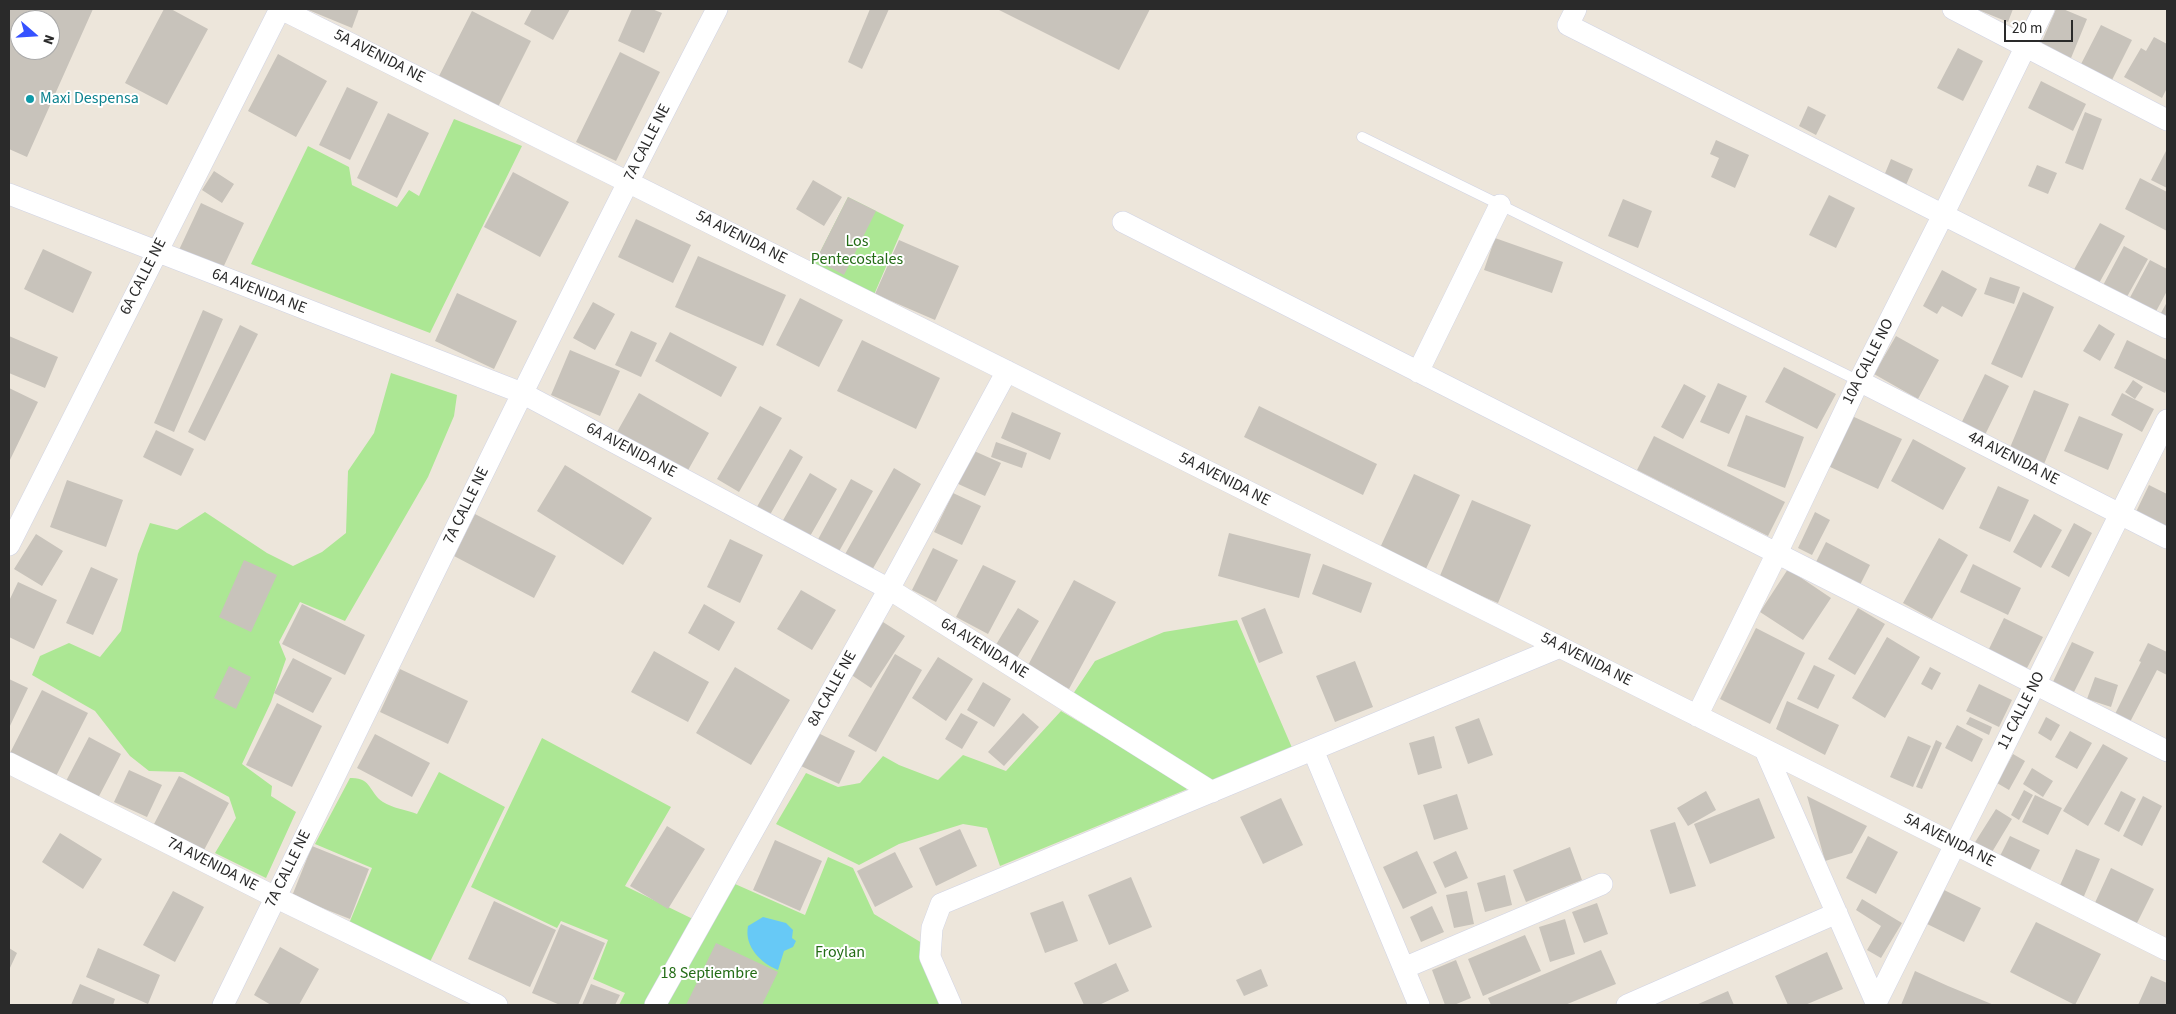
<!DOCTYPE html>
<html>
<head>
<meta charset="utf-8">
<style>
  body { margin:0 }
  #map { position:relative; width:2176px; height:1014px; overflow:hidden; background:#ede6db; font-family:"Source Sans 3",sans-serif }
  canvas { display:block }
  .frame { position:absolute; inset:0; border:10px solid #2a2a2a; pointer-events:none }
  .north { position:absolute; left:10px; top:10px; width:50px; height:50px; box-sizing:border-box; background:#fff; border:1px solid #aaa; border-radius:50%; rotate:109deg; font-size:14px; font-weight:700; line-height:20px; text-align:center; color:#2a2a2a }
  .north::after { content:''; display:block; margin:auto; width:18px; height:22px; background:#3652ff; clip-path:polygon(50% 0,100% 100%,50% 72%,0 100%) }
  .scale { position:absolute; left:2004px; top:20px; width:69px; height:22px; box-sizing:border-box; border:2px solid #2a2a2a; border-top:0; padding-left:6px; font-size:15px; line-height:18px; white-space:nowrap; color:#2a2a2a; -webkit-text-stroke:4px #fff; paint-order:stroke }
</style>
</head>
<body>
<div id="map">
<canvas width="2176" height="1014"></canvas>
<div class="frame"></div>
<div class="north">N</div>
<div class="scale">20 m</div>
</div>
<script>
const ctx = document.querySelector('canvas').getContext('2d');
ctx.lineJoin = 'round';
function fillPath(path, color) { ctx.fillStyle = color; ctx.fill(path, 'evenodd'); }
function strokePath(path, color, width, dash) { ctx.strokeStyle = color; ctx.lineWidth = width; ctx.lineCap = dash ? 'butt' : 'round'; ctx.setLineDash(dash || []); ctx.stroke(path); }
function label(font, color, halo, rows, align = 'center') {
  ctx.font = font + ' "Source Sans 3",sans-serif'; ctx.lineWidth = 4; ctx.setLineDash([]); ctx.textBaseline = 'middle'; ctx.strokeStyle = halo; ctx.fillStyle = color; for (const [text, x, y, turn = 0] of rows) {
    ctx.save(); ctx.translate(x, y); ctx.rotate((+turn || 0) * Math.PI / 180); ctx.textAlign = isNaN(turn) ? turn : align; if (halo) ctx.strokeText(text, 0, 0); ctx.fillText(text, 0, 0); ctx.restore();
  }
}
fillPath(new Path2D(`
  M 454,119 L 522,146 L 430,333 L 251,264 L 308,146 L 349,167 L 352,185 L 397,207 L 409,190 L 419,196 Z
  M 848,197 L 904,225 L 873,297 L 813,266 Z
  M 391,373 L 457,395 L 454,416 L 428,477 L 345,621 L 300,602 L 279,642 L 286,659 L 271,702 L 242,764 L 272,786 L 271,796 L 296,812 L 266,878 L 215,853 L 236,818 L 229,797 L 183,772 L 149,771 L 130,756 L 95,711 L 32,675 L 40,656 L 69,643 L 100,657 L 121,631 L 138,554 L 150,523 L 177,530 L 205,512 L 267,553 L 293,566 L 322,552 L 346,533 L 348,471 L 374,433 Z
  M 1237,620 L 1293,750 L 1213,783 L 1073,694 L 1095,661 L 1164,632 Z
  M 1061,711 L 1190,788 L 1000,866 L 987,828 L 963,824 L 899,844 L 859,865 L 776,824 L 806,773 L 838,787 L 860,783 L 883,756 L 899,765 L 938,780 L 963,755 L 1006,771 Z
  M 542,738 L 671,807 L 625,886 L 697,921 L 649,1005 L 619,1005 L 625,993 L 593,979 L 608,940 L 561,921 L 557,928 L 471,887 Z
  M 439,772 L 505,807 L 428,966 L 348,926 L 372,868 L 315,844 L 350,778 C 372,777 369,793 383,802 C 392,808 407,810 417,814 Z
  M 828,857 L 853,868 L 874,914 L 922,943 L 940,1005 L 655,1005 L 726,880 L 805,915 Z`), '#ace794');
fillPath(new Path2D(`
  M 763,917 L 786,923 L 793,930 L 792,938 L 796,941 L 793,947 L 784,951 L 778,970 C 761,963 744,947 748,926 Z`), '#67c9f6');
fillPath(new Path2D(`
  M 9,9 L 93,9 L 27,157 L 9,149 ZM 20,20 L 50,20 L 50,50 L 20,50 Z
  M 164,9 L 171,9 L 208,29 L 167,105 L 125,83 Z
  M 306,9 L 359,9 L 352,28 Z
  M 532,9 L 570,9 L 553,40 L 524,24 Z
  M 632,9 L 652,9 L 662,13 L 644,53 L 618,41 Z
  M 870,9 L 889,9 L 862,69 L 848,62 Z
  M 997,9 L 1150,9 L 1119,70 Z
  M 1976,9 L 2013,9 L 2008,22 Z
  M 2056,9 L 2063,9 L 2087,19 L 2069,63 L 2038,51 Z
  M 472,11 L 531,41 L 498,107 L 438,78 Z
  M 2101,25 L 2132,40 L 2110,84 L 2079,68 Z
  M 2154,37 L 2167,44 L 2167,88 L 2162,98 L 2124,77 L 2141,48 L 2146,51 Z
  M 1958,48 L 1983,61 L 1963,101 L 1937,88 Z
  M 620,52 L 660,72 L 616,161 L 576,142 Z
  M 278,54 L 327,81 L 296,137 L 248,111 Z
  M 2041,81 L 2086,104 L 2073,131 L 2028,108 Z
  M 347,87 L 378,102 L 350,160 L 319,145 Z
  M 1808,106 L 1826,115 L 1816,135 L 1799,126 Z
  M 2085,112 L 2102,119 L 2083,170 L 2065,163 Z
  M 388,113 L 429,133 L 397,198 L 357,178 Z
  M 1716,140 L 1749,155 L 1735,188 L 1711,177 L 1719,158 L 1710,154 Z
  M 2166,151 L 2167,152 L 2167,188 L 2151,180 Z
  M 1891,159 L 1913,169 L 1903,192 L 1881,183 Z
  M 2037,165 L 2057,173 L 2048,194 L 2028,186 Z
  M 214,171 L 234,184 L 222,203 L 202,190 Z
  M 513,172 L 569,202 L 540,257 L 484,227 Z
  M 2140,178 L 2167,192 L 2167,231 L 2125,209 Z
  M 813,180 L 842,197 L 824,226 L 796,209 Z
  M 1829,195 L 1855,208 L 1836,248 L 1809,235 Z
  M 848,197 L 876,211 L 844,275 L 816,260 Z
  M 1623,199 L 1652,211 L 1638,248 L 1608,236 Z
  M 201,203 L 244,223 L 221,272 L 178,252 Z
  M 636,219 L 691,245 L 673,283 L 618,257 Z
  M 2100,223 L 2125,236 L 2097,287 L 2072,273 Z
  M 1495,238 L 1563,262 L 1552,293 L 1484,270 Z
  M 899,240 L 959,266 L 935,320 L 875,294 Z
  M 2124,246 L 2148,259 L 2123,304 L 2100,291 Z
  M 43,249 L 92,272 L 73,313 L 24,289 Z
  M 698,256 L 786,295 L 763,346 L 675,307 Z
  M 2150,260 L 2167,269 L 2167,291 L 2152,319 L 2126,305 Z
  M 1942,270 L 1977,289 L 1962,317 L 1942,306 L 1937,314 L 1923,306 Z
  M 1990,277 L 2020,287 L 2014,304 L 1984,294 Z
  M 2023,292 L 2054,307 L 2022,378 L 1991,364 Z
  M 457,293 L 517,321 L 494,369 L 435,341 Z
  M 800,298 L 843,320 L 819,367 L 776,345 Z
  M 593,302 L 615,314 L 595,350 L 573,338 Z
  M 2167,302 L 2167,326 L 2157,320 Z
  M 203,310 L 223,319 L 174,432 L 154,423 Z
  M 2099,324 L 2115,334 L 2100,361 L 2083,351 Z
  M 240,325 L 258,334 L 205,441 L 188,432 Z
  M 631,331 L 657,343 L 641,377 L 615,365 Z
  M 670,332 L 737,367 L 721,397 L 655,361 Z
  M 9,336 L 58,357 L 45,388 L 9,373 Z
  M 1896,336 L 1939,360 L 1918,399 L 1874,374 Z
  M 862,340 L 940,378 L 916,429 L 837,391 Z
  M 2127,340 L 2167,360 L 2167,388 L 2165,393 L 2114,368 Z
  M 570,350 L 620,371 L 600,416 L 551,395 Z
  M 1784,367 L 1836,394 L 1817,429 L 1765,402 Z
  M 1985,374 L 2009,386 L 1982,441 L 1958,430 Z
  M 2133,380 L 2143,387 L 2135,399 L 2125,392 Z
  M 1718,383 L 1747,396 L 1729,434 L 1700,422 Z
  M 1684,384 L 1706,396 L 1683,439 L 1661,427 Z
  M 9,388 L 38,402 L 9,462 Z
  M 2034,390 L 2069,404 L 2044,464 L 2009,450 Z
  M 639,393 L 709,433 L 687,472 L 617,432 Z
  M 2122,393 L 2154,409 L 2142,432 L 2111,415 Z
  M 760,406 L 782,418 L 739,492 L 717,479 Z
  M 1259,406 L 1377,464 L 1363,495 L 1244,437 Z
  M 1012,412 L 1061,433 L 1050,460 L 1001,438 Z
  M 1746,415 L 1804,437 L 1785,488 L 1727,466 Z
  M 1852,416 L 1902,439 L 1878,489 L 1828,466 Z
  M 2079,416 L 2123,434 L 2108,470 L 2064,451 Z
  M 156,430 L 194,449 L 181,476 L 143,457 Z
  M 1654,436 L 1785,502 L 1768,536 L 1637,470 Z
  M 1913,439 L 1966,468 L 1943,510 L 1891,481 Z
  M 996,442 L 1027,453 L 1022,468 L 991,457 Z
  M 790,449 L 803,457 L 767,520 L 754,512 Z
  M 972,450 L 1001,463 L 985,496 L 956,483 Z
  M 565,465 L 652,518 L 623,565 L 537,511 Z
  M 894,468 L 921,484 L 871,572 L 844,556 Z
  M 810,473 L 837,489 L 809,538 L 782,522 Z
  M 1414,474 L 1460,495 L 1425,571 L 1379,550 Z
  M 851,479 L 873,491 L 837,555 L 816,543 Z
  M 67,480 L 123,500 L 106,547 L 50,527 Z
  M 2149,485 L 2167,494 L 2167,529 L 2135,514 Z
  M 1998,486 L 2029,500 L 2010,542 L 1979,528 Z
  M 953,493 L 981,506 L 962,545 L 934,532 Z
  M 1472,500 L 1531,525 L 1498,603 L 1439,578 Z
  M 1815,512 L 1830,520 L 1812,555 L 1798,548 Z
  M 475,514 L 556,556 L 534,598 L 454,556 Z
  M 2034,514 L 2062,530 L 2041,568 L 2013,552 Z
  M 2074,523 L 2092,533 L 2069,577 L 2051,567 Z
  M 1229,533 L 1311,554 L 1299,598 L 1218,576 Z
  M 36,534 L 63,551 L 42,586 L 14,569 Z
  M 1939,538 L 1968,555 L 1932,619 L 1903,603 Z
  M 730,539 L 763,555 L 740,603 L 707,587 Z
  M 1826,542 L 1870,565 L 1857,591 L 1813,568 Z
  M 933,548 L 958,560 L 936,602 L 912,590 Z
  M 244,560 L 277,575 L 251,632 L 219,617 Z
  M 1323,564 L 1372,583 L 1361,613 L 1312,594 Z
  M 1973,564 L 2021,588 L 2008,615 L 1960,592 Z
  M 983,565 L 1016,581 L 988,634 L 956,617 Z
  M 91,567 L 118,579 L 93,635 L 66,623 Z
  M 1788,569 L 1831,598 L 1803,640 L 1760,612 Z
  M 1074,580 L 1116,602 L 1069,689 L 1027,667 Z
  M 18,582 L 57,600 L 34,649 L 9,637 L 9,601 Z
  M 801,590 L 836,610 L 812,650 L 777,629 Z
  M 302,604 L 365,635 L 345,675 L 282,644 Z
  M 704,604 L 735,622 L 719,651 L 688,633 Z
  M 1018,608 L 1039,621 L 1015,661 L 994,648 Z
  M 1265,608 L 1283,653 L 1259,663 L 1241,618 Z
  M 1858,608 L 1885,624 L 1855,675 L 1828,659 Z
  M 2004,618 L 2043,637 L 2026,670 L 1988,651 Z
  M 883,622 L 905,636 L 871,688 L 850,674 Z
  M 1756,628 L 1805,653 L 1770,724 L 1720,699 Z
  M 1887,637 L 1920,657 L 1885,718 L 1852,698 Z
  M 2072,642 L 2094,652 L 2072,696 L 2051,686 Z
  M 2148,643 L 2167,652 L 2167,675 L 2157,670 L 2130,722 L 2115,714 L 2141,662 L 2139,661 Z
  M 654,651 L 709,682 L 688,722 L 631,692 Z
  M 895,654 L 922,670 L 876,752 L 848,736 Z
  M 938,657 L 973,679 L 946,721 L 912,698 Z
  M 293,658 L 332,678 L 313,713 L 274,693 Z
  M 1355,661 L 1373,707 L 1335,722 L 1316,676 Z
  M 1814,665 L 1835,675 L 1818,709 L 1797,699 Z
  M 229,666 L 251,677 L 236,709 L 214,698 Z
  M 735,667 L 790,700 L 751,765 L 696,733 Z
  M 1930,667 L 1941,673 L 1932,690 L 1921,684 Z
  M 400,669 L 468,701 L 448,744 L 380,712 Z
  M 2095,677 L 2118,685 L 2111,707 L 2087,699 Z
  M 9,679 L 28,688 L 9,728 Z
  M 983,682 L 1011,699 L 994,727 L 967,710 Z
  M 1979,684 L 2012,700 L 1999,727 L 1966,711 Z
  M 42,690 L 88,713 L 52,784 L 9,755 Z
  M 1787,701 L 1839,725 L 1825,755 L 1776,729 Z
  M 277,703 L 322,726 L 292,787 L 246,765 Z
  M 961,713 L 978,722 L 962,749 L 945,739 Z
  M 1023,713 L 1039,727 L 1004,766 L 988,752 Z
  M 1970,717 L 1992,727 L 1989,735 L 1966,724 Z
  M 2046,717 L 2060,725 L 2051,741 L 2038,733 Z
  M 1479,718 L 1493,755 L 1468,764 L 1455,727 Z
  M 1957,725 L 1983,739 L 1972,762 L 1945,748 Z
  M 2070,731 L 2092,743 L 2077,769 L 2055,757 Z
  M 816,732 L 855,751 L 839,784 L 801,766 Z
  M 375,734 L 430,763 L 412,797 L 357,768 Z
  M 1434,736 L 1442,768 L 1418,775 L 1409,743 Z
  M 1908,736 L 1931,746 L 1913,787 L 1890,777 Z
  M 89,737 L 121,754 L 97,800 L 65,783 Z
  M 1936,740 L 1942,743 L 1922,789 L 1916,787 Z
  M 2103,744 L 2128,758 L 2088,826 L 2063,811 Z
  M 2013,754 L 2025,761 L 2009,790 L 1997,783 Z
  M 2032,768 L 2053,781 L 2043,797 L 2023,784 Z
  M 129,770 L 162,785 L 147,817 L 114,802 Z
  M 179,776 L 229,803 L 204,850 L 154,824 Z
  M 2024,790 L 2033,795 L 2019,820 L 2011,815 Z
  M 1706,791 L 1716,810 L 1688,826 L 1677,808 Z
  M 2121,791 L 2136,799 L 2119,832 L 2104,824 Z
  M 1457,794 L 1468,829 L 1434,840 L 1423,805 Z
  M 2035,795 L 2062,808 L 2048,835 L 2022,822 Z
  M 1807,796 L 1867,826 L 1852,853 L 1825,861 Z
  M 2143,796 L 2162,806 L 2142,846 L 2123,836 Z
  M 1281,798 L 1303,845 L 1263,864 L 1240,817 Z
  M 1759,798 L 1775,838 L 1710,864 L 1694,824 Z
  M 1996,809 L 2012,819 L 1989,857 L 1972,847 Z
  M 1675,822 L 1696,886 L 1670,894 L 1650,830 Z
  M 667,826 L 705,849 L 668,909 L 630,886 Z
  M 960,829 L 977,866 L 936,886 L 919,848 Z
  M 60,833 L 102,859 L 83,889 L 42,862 Z
  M 1868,836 L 1898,852 L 1876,894 L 1846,878 Z
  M 2010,836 L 2040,850 L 2028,874 L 1998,860 Z
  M 775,840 L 822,861 L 800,911 L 753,890 Z
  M 312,846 L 369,869 L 350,919 L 292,896 Z
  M 1570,847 L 1582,880 L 1526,902 L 1513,870 Z
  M 2076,849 L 2100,859 L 2081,903 L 2057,892 Z
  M 1417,851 L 1437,893 L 1403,909 L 1383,867 Z
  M 1456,851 L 1468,878 L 1445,888 L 1433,862 Z
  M 895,852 L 913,887 L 875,907 L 857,871 Z
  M 2111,868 L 2154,889 L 2135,927 L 2093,907 Z
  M 1505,875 L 1512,905 L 1485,912 L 1477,883 Z
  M 1131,877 L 1152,927 L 1109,945 L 1088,895 Z
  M 1942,889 L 1981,908 L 1964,942 L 1925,923 Z
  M 173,891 L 204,907 L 175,962 L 143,945 Z
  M 1467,891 L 1474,924 L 1454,928 L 1446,895 Z
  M 1862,899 L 1902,923 L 1881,958 L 1867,950 L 1881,926 L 1856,910 Z
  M 494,901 L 556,930 L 530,987 L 468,959 Z
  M 1063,901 L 1078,941 L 1045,953 L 1030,913 Z
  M 1597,903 L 1608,934 L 1584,943 L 1572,912 Z
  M 1432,906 L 1444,932 L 1421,942 L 1410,917 Z
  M 1565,919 L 1575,954 L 1550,962 L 1539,927 Z
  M 2036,922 L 2101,954 L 2075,1005 L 2010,972 Z
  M 561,924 L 605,943 L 578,1005 L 560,1005 L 532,993 Z
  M 1525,935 L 1541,971 L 1483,996 L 1468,959 Z
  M 716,943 L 778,972 L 762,1005 L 686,1005 Z
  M 280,947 L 319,969 L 299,1005 L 271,1005 L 254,995 Z
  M 9,948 L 17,953 L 9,970 Z
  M 98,948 L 160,975 L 148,1004 L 86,977 Z
  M 1601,950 L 1616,984 L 1565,1005 L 1491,1005 L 1488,998 Z
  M 1827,952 L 1843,989 L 1805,1005 L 1788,1005 L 1775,976 Z
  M 1456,960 L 1471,998 L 1454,1005 L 1445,1005 L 1432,970 Z
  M 1116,963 L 1129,991 L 1099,1005 L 1084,1005 L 1074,983 Z
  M 1261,969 L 1268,986 L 1244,996 L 1236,980 Z
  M 1915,971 L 1948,986 L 1994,1005 L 1901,1005 Z
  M 2151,976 L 2167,983 L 2167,1005 L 2138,1005 Z
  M 80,984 L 115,999 L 113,1005 L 71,1005 Z
  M 591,984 L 620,995 L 615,1005 L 582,1005 Z
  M 1728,991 L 1734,1005 L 1696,1005 Z`), '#c8c3bb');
const lane = new Path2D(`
  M 1362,137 L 1859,381`);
const street = new Path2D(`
  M 281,9 L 2167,950
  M 1576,9 L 1568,25 L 2167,328
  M 1953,9 L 2167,120
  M 9,194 L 522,393 L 889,589 L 1212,792
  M 1123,222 L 2167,751
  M 1418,372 L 1500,205
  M 1859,381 L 2167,538
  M 9,545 L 280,9
  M 1697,716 L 1777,553 L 1859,381 L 1943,215 L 2044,9
  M 1313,750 L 1419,1005
  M 1765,750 L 1877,1005
  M 9,763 L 275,897 L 497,1005
  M 1404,968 L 1602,884
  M 1876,1003 L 2167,420
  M 223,1005 C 386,672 546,338 717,9
  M 655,1005 L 889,589 L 1007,371
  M 951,1005 L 930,957 L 932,928 L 941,904 L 1560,647
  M 1627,1005 L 1837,913`);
strokePath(lane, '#d0d3e4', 11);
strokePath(street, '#d0d3e4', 22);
strokePath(lane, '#fff', 10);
strokePath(street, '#fff', 21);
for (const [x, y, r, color] of [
  [30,99,5,"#0f9aa8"]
]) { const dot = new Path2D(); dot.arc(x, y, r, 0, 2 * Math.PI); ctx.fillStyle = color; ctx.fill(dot); strokePath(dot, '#fff', 2); }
label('16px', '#2a2a2a', '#fff', [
  ["5A AVENIDA NE",379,57,27],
  ["7A CALLE NE",648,143,-63],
  ["5A AVENIDA NE",741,238,27],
  ["6A CALLE NE",144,277,-63],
  ["6A AVENIDA NE",259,292,21],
  ["10A CALLE NO",1869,362,-63],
  ["6A AVENIDA NE",631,451,28],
  ["4A AVENIDA NE",2013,459,27],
  ["5A AVENIDA NE",1224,480,27],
  ["7A CALLE NE",467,506,-64],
  ["6A AVENIDA NE",984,649,32],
  ["5A AVENIDA NE",1586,660,27],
  ["8A CALLE NE",833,689,-61],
  ["11 CALLE NO",2022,711,-63],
  ["5A AVENIDA NE",1949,841,27],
  ["7A AVENIDA NE",212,865,27],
  ["7A CALLE NE",289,869,-64]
]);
label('16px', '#0d838f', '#fff', [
  ["Maxi Despensa",40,99]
], 'left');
label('16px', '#236c15', '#fff', [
  ["Los",857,242],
  ["Pentecostales",857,260],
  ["Froylan",840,953],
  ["18 Septiembre",709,974]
]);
</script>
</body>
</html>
